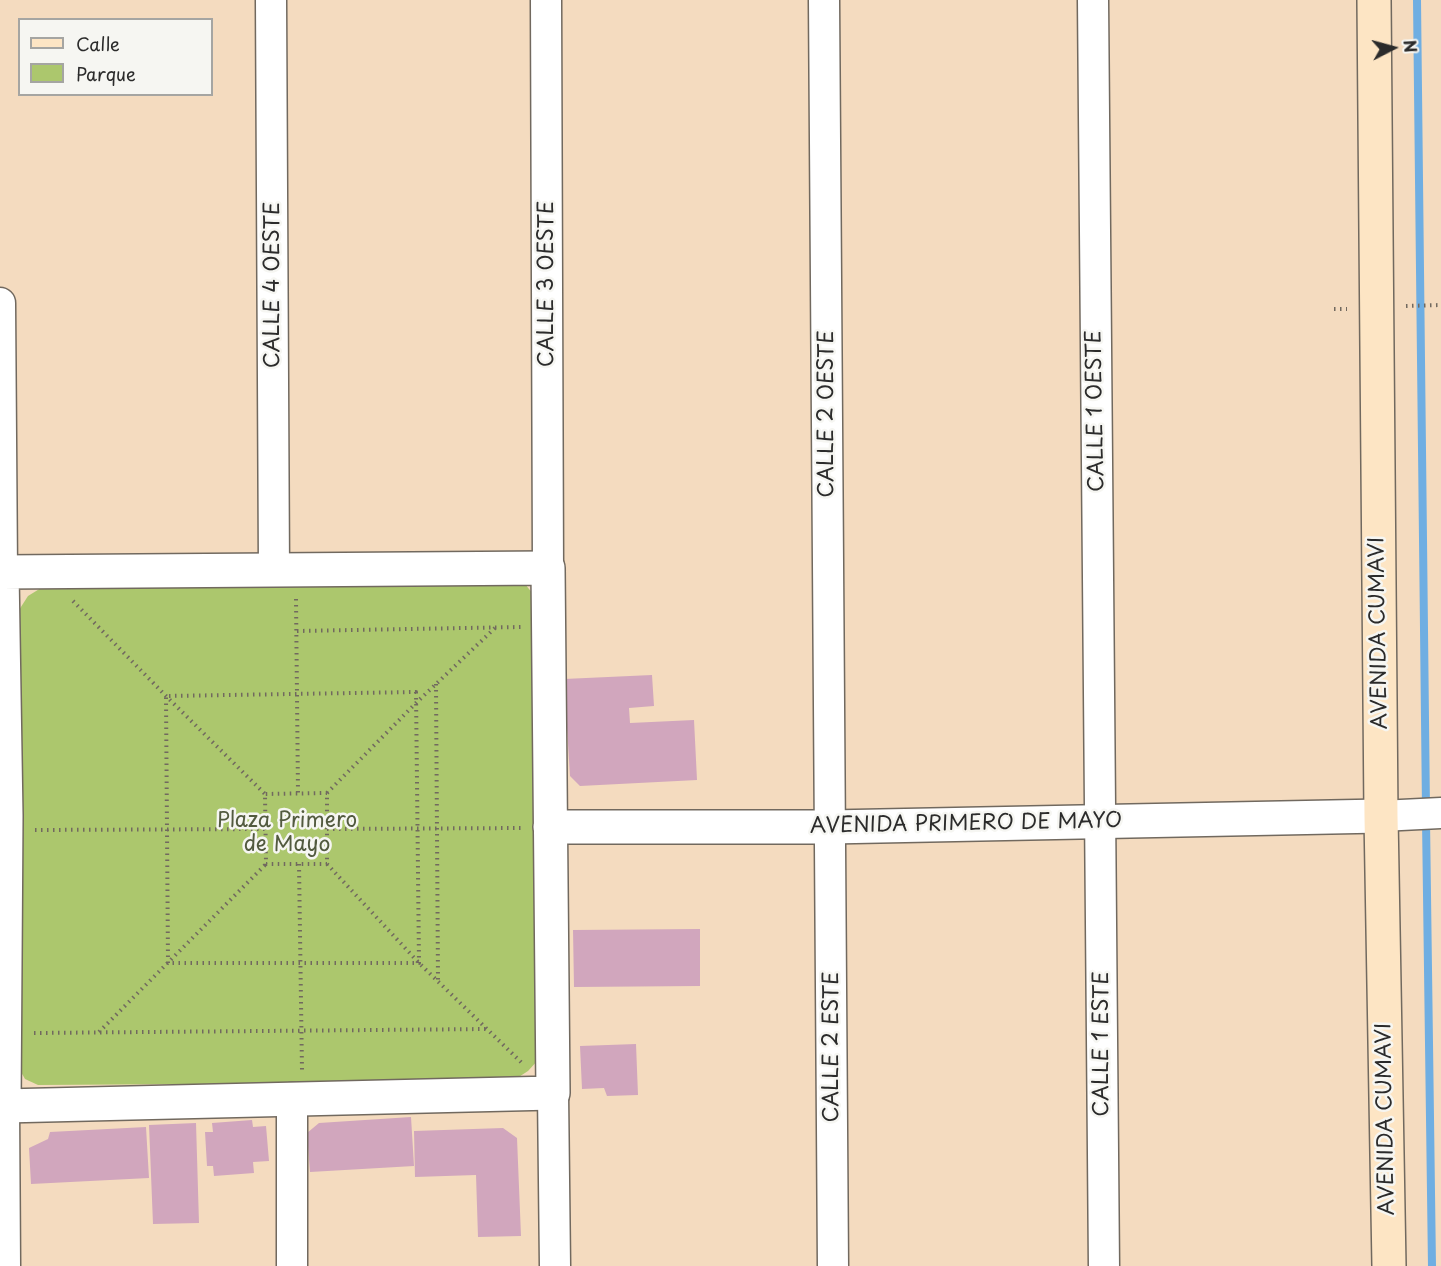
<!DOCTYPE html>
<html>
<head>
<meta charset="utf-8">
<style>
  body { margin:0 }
  #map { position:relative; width:1441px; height:1266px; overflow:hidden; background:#f4dbbf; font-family:"Playpen Sans",sans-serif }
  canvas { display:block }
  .legend { position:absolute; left:18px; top:18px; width:195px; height:78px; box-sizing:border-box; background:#f6f6f2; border:2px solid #a5a5a2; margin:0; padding:8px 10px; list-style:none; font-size:18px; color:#2b2b2b }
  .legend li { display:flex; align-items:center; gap:12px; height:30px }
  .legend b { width:30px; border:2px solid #a5a5a2 }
  .north { position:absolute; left:1363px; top:18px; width:60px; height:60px; -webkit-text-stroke:4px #f6f6f2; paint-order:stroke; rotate:84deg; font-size:16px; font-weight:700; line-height:24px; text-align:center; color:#2b2b2b }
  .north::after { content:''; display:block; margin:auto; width:21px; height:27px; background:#2b2b2b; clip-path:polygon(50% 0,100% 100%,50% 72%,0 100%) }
</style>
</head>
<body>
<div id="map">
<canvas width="1441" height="1266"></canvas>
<ul class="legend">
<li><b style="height:8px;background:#fde5c4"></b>Calle</li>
<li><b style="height:16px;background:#acc76d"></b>Parque</li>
</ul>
<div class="north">N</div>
</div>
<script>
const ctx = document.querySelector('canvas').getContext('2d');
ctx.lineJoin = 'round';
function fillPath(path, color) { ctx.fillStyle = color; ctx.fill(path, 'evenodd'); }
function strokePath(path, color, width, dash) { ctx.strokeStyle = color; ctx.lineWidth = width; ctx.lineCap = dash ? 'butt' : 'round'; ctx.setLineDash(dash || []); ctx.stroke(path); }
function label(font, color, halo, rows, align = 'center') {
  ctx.font = font + ' "Playpen Sans",sans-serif'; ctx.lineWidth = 5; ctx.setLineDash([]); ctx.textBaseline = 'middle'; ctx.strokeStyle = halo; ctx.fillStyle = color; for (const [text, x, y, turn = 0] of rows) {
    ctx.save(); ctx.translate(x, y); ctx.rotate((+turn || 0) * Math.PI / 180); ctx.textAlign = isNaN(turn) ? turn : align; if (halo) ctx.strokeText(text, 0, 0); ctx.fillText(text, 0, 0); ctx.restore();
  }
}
fillPath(new Path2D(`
  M 525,584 L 537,599 L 539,1059 L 528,1071 L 511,1082 L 38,1085 L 25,1079 L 17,1065 L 19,610 L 28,596 L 41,588 Z`), '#acc76d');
strokePath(new Path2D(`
  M 1417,0 L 1426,808
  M 1426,820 L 1432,1266`), '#6faee2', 8);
fillPath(new Path2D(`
  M 652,675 L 654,706 L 629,708 L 630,723 L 694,720 L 697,780 L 580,786 L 570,776 L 564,679 Z
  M 700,929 L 700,986 L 574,987 L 573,930 Z
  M 636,1044 L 638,1095 L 607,1096 L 604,1088 L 582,1089 L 580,1046 Z
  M 411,1117 L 414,1166 L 310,1172 L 307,1133 L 319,1123 Z
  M 252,1120 L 253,1127 L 266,1126 L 269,1161 L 253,1162 L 254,1173 L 214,1176 L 213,1166 L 207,1166 L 205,1132 L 213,1132 L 212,1123 Z
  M 196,1123 L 199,1223 L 153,1224 L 149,1125 Z
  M 146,1127 L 149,1178 L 31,1184 L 29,1148 L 48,1139 L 50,1132 Z
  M 503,1128 L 517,1138 L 521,1236 L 478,1237 L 476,1175 L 415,1177 L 414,1131 Z`), '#d1a6bd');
const minor = new Path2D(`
  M 271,0 L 274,569
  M 546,0 L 548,568
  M 824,0 L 833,1266
  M 1093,0 L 1104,1266
  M 0,303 L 2,572
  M 1381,816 L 1441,813
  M 553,1093 L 555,1266
  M 292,1098 L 292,1266
  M 4,1106 L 5,1266`);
const tertiary = new Path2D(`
  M 548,568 L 553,1093 L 4,1106 L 6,816 L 2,572 Z
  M 550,827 L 830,827 L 1381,816`);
const secondary = new Path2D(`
  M 1374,0 L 1381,816 L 1389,1266`);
strokePath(minor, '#71695f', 33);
strokePath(tertiary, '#71695f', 36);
strokePath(secondary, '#71695f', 36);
strokePath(new Path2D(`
  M 1406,306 L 1441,305
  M 1334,309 L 1347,309
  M 296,599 L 298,793
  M 73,601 L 166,696 L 265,794 L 266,864 L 327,864 L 327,793 L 265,794
  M 297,631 L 521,627
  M 436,684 L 438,980
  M 416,692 L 419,963 L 168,963 L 166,696 Z
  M 327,793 L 416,703 L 495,628
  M 327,829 L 523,828
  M 35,830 L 266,829
  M 299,864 L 302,1070
  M 327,864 L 419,963 L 524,1065
  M 99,1032 L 266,864
  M 34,1033 L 487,1029`), '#71695f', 4, [1.5, 4.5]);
strokePath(minor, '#fff', 30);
strokePath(tertiary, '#fff', 33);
strokePath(secondary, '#fde5c4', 33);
label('21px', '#2b2b2b', '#f6f6f2', [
  ["CALLE 3 OESTE",547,284,-90],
  ["CALLE 4 OESTE",273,285,-90],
  ["CALLE 1 OESTE",1096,411,-91],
  ["CALLE 2 OESTE",827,414,-90],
  ["AVENIDA CUMAVI",1379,633,-91],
  ["AVENIDA PRIMERO DE MAYO",966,824,-1],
  ["CALLE 1 ESTE",1102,1044,-90],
  ["CALLE 2 ESTE",832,1047,-90],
  ["AVENIDA CUMAVI",1386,1119,-91]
]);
label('21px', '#525a3f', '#f6f6f2', [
  ["Plaza Primero",287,821],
  ["de Mayo",287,845]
]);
</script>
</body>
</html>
